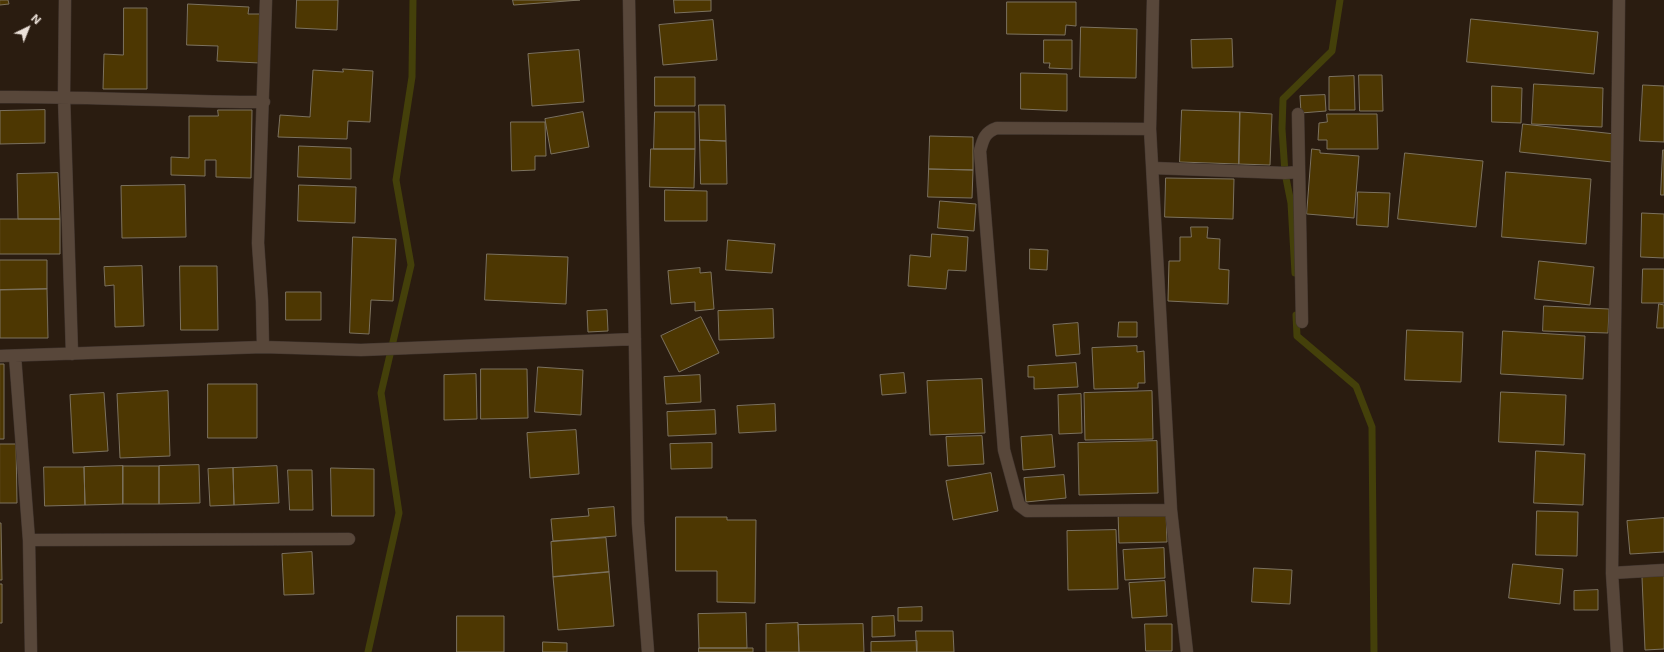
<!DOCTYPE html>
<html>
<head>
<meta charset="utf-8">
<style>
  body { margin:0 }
  #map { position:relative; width:1664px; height:652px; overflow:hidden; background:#2a1c10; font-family:Inter,sans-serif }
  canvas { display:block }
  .north { position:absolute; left:8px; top:8px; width:40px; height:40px; -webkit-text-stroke:3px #2a1c10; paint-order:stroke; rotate:43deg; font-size:11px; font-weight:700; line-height:16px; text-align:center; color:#ebe1d9 }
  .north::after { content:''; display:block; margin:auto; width:14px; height:18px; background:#ebe1d9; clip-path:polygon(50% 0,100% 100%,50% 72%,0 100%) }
</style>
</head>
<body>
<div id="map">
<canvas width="1664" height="652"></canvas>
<div class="north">N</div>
</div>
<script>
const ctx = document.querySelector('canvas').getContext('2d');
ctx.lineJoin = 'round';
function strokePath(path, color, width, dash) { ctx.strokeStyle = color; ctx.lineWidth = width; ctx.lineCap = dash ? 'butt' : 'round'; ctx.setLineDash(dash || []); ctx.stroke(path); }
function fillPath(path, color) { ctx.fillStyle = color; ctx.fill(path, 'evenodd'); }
strokePath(new Path2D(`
  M 1295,273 L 1291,203 L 1285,173 L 1282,129 L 1283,99 L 1332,51 L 1340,0
  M 1296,315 L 1297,336 L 1356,386 L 1372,427 L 1374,652
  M 368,652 L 399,513 L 381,393 L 411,265 L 396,180 L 412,77 L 413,0`), '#44400a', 7);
const building = new Path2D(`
  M 0,0 L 8,0 L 9,4 L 0,5 Z
  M 297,0 L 338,0 L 337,30 L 296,28 Z
  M 513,0 L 580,0 L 514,5 Z
  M 674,0 L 711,0 L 711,11 L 675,13 Z
  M 1007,2 L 1076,2 L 1076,26 L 1066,25 L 1065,35 L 1007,34 Z
  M 188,4 L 249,7 L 248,14 L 262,14 L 260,63 L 217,61 L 218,46 L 187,45 Z
  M 124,8 L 147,8 L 147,89 L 103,89 L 104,54 L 123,55 Z
  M 1471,19 L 1598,32 L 1594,74 L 1467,62 Z
  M 713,20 L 717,60 L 663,65 L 659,25 Z
  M 1081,27 L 1137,29 L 1136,78 L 1080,77 Z
  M 1232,39 L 1233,67 L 1192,68 L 1191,40 Z
  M 1044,40 L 1072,40 L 1072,69 L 1049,68 L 1050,63 L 1044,63 Z
  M 579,50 L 584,102 L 532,106 L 528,54 Z
  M 343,69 L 373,71 L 370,122 L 348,121 L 347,139 L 278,137 L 280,115 L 310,117 L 313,70 L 343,72 Z
  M 1021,73 L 1067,74 L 1067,111 L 1021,109 Z
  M 1359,75 L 1382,75 L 1383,111 L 1360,111 Z
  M 1354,76 L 1355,110 L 1329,110 L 1329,77 Z
  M 655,77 L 695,77 L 695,106 L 655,106 Z
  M 1534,84 L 1603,88 L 1602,127 L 1532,124 Z
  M 1643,85 L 1664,86 L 1664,142 L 1640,141 Z
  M 1492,86 L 1522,88 L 1521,123 L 1492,122 Z
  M 1325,95 L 1326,111 L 1301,113 L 1300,96 Z
  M 699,105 L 725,105 L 726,141 L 700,140 Z
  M 45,110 L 45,143 L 0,144 L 0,111 Z
  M 218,110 L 252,110 L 251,178 L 216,177 L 216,160 L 205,160 L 205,176 L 171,175 L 171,157 L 189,158 L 189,116 L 218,116 Z
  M 1182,110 L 1240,112 L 1239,164 L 1180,162 Z
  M 583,112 L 589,147 L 551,154 L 545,119 Z
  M 655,112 L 695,112 L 695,149 L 654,149 Z
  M 1240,112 L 1272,114 L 1270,165 L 1239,164 Z
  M 1327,114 L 1377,114 L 1378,149 L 1327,149 L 1327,140 L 1318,140 L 1319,123 L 1327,122 Z
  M 511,122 L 545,122 L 546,156 L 535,156 L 535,170 L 512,171 Z
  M 1523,124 L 1615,134 L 1612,162 L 1520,152 Z
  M 930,136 L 973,137 L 973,170 L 929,169 Z
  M 700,140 L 726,141 L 727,184 L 701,184 Z
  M 299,146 L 351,148 L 351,179 L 298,177 Z
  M 651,149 L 695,149 L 694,188 L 650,187 Z
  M 1312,149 L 1320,150 L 1320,153 L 1359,156 L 1354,218 L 1307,214 Z
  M 1663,150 L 1664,150 L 1664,195 L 1661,195 Z
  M 1405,153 L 1483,161 L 1476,227 L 1398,219 Z
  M 929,169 L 973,170 L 972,198 L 928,197 Z
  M 1506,172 L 1591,179 L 1586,244 L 1502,237 Z
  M 58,173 L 60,219 L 18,219 L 17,174 Z
  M 1166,178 L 1234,179 L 1233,219 L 1165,217 Z
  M 185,185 L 186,237 L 122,238 L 121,186 Z
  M 299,185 L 356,187 L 355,223 L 298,221 Z
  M 665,190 L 707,191 L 707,221 L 665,221 Z
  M 1358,192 L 1390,193 L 1388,227 L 1357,225 Z
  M 940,201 L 976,204 L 974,231 L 938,228 Z
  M 1642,213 L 1664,214 L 1664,258 L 1641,257 Z
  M 0,219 L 60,219 L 60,254 L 0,254 Z
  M 1191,227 L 1208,227 L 1207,238 L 1220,239 L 1219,269 L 1229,270 L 1228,304 L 1168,301 L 1169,261 L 1180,261 L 1180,237 L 1191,237 Z
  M 932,234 L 968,237 L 966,271 L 948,270 L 946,289 L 908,286 L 910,255 L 930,257 Z
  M 353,237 L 396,239 L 393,301 L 371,300 L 369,334 L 350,333 Z
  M 728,240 L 775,244 L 772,273 L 726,270 Z
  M 1030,249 L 1048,250 L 1047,270 L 1030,269 Z
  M 487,254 L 568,257 L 566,304 L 485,300 Z
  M 0,260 L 47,260 L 47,289 L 0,290 Z
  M 1539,261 L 1594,267 L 1590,305 L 1535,299 Z
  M 142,266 L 144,326 L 115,327 L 114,285 L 105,286 L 104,267 Z
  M 180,266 L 217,266 L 218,330 L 181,330 Z
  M 700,268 L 700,273 L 711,272 L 714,309 L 695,311 L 695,302 L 671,304 L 668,271 Z
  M 1643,269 L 1664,269 L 1664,303 L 1642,303 Z
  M 47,289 L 48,338 L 0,338 L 0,290 Z
  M 286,292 L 321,292 L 321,320 L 286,320 Z
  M 1659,304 L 1664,305 L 1664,328 L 1657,328 Z
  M 1544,306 L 1609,309 L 1608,333 L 1543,331 Z
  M 773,309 L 774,338 L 719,340 L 718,311 Z
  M 607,310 L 608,331 L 588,332 L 587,311 Z
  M 701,317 L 719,353 L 679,372 L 661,336 Z
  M 1119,322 L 1137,322 L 1137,337 L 1118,337 Z
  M 1078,323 L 1080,354 L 1056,356 L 1053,325 Z
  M 1407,330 L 1463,332 L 1461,382 L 1405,380 Z
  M 1503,331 L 1585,336 L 1583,379 L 1501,374 Z
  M 1137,346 L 1137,352 L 1144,351 L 1145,383 L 1138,383 L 1138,388 L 1094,389 L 1092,348 Z
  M 1076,363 L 1078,387 L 1034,389 L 1034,377 L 1028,377 L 1028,366 Z
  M 0,364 L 4,364 L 4,439 L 0,439 Z
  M 538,367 L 583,370 L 581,415 L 535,412 Z
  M 481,369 L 527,369 L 528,418 L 481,419 Z
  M 904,373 L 906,393 L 882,395 L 880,375 Z
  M 476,374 L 477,419 L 444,420 L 444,375 Z
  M 700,375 L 701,402 L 666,404 L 664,377 Z
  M 982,379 L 985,433 L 930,435 L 927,381 Z
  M 208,384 L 257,384 L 257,438 L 208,438 Z
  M 168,391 L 170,456 L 120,458 L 117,394 Z
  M 1152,391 L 1153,439 L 1085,440 L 1084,393 Z
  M 1501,392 L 1566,395 L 1564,445 L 1499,442 Z
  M 104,393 L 108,451 L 73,453 L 70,395 Z
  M 1081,394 L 1082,433 L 1059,434 L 1058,395 Z
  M 775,404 L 776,431 L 739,433 L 737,406 Z
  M 715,410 L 716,434 L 668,436 L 667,412 Z
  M 576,430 L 579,474 L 530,478 L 527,433 Z
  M 1052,435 L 1055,467 L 1023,470 L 1021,437 Z
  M 982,436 L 984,464 L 948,466 L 946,437 Z
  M 1157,441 L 1158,493 L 1079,495 L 1078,443 Z
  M 712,443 L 712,468 L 671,469 L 670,444 Z
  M 0,444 L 16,444 L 17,503 L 0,503 Z
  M 1536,451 L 1585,454 L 1583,505 L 1534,503 Z
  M 199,465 L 200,503 L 159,504 L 159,466 Z
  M 123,466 L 159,466 L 159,504 L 123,504 Z
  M 123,466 L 123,504 L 85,505 L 84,467 Z
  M 277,466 L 279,503 L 234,505 L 233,468 Z
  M 44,467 L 84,467 L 85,505 L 45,506 Z
  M 233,468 L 234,505 L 210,506 L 208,469 Z
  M 331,468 L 374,469 L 374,516 L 332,516 Z
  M 288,470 L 312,470 L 313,510 L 290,510 Z
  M 991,473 L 998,511 L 953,520 L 946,481 Z
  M 1064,475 L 1066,498 L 1026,502 L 1024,478 Z
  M 614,507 L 616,536 L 553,541 L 551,519 L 589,516 L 588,509 Z
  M 1166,510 L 1167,542 L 1119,543 L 1118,511 Z
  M 1537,511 L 1578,512 L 1577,556 L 1536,555 Z
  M 676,517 L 727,517 L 727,520 L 756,520 L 755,603 L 717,602 L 717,571 L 676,571 Z
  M 1664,518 L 1664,552 L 1630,554 L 1627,521 Z
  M 0,523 L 1,523 L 2,580 L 0,580 Z
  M 1116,530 L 1118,589 L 1068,590 L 1067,531 Z
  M 606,538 L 609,572 L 553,577 L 551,542 Z
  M 1164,548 L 1165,578 L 1125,580 L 1123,550 Z
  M 312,552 L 314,594 L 284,595 L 282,554 Z
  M 1513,564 L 1563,569 L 1560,604 L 1509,598 Z
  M 1254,568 L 1292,570 L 1290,604 L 1252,602 Z
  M 609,572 L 614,626 L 558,630 L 553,577 Z
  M 1664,576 L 1664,649 L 1645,650 L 1642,577 Z
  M 1165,581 L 1167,616 L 1132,618 L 1129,583 Z
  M 0,584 L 2,584 L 2,623 L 0,623 Z
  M 1598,590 L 1598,610 L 1574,610 L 1574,591 Z
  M 922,607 L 922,621 L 898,621 L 898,608 Z
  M 746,613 L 747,648 L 699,648 L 698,614 Z
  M 457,616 L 504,616 L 504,652 L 457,652 Z
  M 894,616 L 895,636 L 872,637 L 872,617 Z
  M 798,623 L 799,652 L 766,652 L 766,624 Z
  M 863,624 L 864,652 L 799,652 L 798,625 Z
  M 1145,624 L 1172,624 L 1172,651 L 1146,651 Z
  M 916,631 L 953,631 L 954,652 L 917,652 Z
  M 917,641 L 917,652 L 871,652 L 871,642 Z
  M 543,642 L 567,643 L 567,652 L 543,652 Z
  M 699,648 L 753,648 L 753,652 L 699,652 Z`);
fillPath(building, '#4d3702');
strokePath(building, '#7c725f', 1);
const minor = new Path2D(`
  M 65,0 L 64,96 L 72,354
  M 629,0 L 638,523 L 648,652
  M 1153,0 L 1150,129 L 1171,510
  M 0,97 C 88,96 176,102 264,102
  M 1298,114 L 1302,322
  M 1150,129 L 997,128 C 985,132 983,139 980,151 L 1004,450 L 1019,505 L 1027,511 L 1171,510 L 1187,652
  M 1153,168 L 1285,173 L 1299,172
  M 263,347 L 262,301 L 258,243 L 266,0
  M 0,356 L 263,347 L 361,350 L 635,339
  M 15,356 L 29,540 L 31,652
  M 29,540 L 349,539
  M 1612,573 L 1664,570
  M 1617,652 L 1612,573 L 1619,0`);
strokePath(minor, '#423630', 13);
strokePath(minor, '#58473a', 12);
</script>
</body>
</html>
